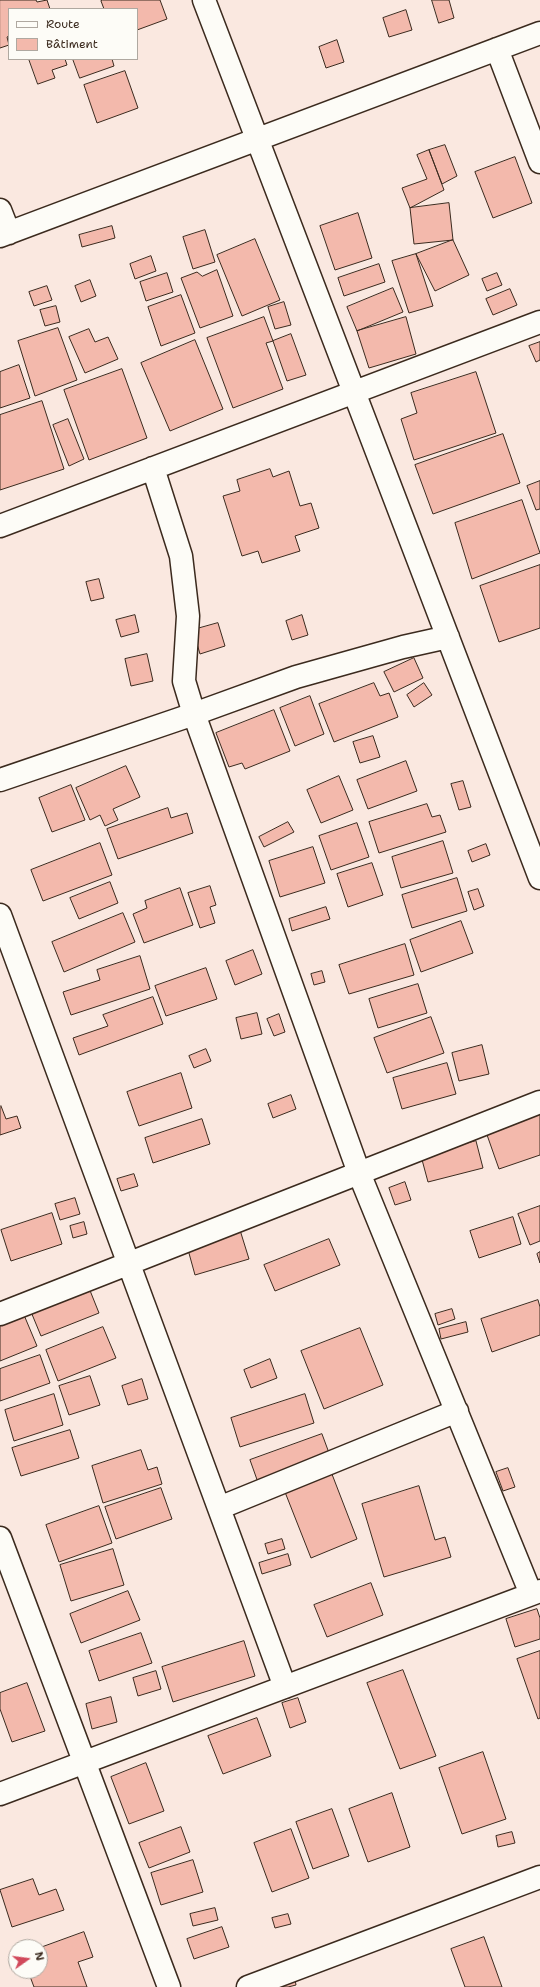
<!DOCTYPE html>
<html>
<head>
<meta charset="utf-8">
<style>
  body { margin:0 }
  #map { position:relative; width:540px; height:1987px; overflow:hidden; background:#fae8e0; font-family:"Shantell Sans",sans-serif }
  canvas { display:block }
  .legend { position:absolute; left:8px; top:8px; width:130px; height:52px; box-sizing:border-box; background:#fdfcf7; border:1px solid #afa8a0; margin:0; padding:5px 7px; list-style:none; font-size:12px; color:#3b2a1e }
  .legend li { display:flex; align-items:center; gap:8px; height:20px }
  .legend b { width:20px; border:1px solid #afa8a0 }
  .north { position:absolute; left:8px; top:1939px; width:40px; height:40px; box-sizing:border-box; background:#fdfcf7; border:1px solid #afa8a0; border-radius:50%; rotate:76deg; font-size:11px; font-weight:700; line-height:16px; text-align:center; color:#3b2a1e }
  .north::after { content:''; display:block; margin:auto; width:14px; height:18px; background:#d1495b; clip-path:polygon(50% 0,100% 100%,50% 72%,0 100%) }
</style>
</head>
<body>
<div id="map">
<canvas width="540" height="1987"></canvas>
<ul class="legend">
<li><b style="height:5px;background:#fdfcf7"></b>Route</li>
<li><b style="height:11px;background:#f3b9ac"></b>Bâtiment</li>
</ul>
<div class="north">N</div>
</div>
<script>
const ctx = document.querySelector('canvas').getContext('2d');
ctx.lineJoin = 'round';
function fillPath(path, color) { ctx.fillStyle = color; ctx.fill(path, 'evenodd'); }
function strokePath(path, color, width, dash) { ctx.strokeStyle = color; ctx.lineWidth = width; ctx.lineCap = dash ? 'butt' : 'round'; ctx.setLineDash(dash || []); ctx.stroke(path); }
const building = new Path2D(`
  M 0,0 L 36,0 L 37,2 L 47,0 L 50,9 L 9,9 L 9,36 L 7,37 L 9,45 L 0,48 Z
  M 103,0 L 160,0 L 167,19 L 137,30 L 137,9 L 104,9 L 101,1 Z
  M 432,0 L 449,0 L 454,18 L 439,23 Z
  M 406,10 L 412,30 L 389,37 L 383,18 Z
  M 337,40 L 344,62 L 326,68 L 319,47 Z
  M 29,59 L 65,59 L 67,65 L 52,70 L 55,78 L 38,84 Z
  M 73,59 L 112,59 L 114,66 L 80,78 Z
  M 125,71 L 138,108 L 97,123 L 84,85 Z
  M 445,145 L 457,176 L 442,184 L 429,150 Z
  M 429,150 L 444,190 L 410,208 L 402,188 L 427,179 L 417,155 Z
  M 515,157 L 532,203 L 493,218 L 475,172 Z
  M 449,203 L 453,240 L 414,244 L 410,208 Z
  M 358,213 L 372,258 L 335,270 L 320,226 Z
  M 112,226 L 115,238 L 82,247 L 79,235 Z
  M 205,230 L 215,262 L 193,269 L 183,237 Z
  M 255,239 L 280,300 L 242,316 L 217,255 Z
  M 453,240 L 469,275 L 435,291 L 416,254 Z
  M 416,254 L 433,306 L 409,313 L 392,261 Z
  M 151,256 L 156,271 L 135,279 L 130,264 Z
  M 379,264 L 385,282 L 344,296 L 338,278 Z
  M 217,270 L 233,316 L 200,328 L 181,278 L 197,272 L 202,276 Z
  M 167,273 L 173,292 L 146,301 L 140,282 Z
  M 497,273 L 502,285 L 487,291 L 482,279 Z
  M 90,280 L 96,296 L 81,302 L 75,286 Z
  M 47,286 L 52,300 L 34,306 L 29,292 Z
  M 393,288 L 403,312 L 357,331 L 347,307 Z
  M 510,289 L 517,305 L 493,315 L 486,299 Z
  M 181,295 L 195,333 L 161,346 L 148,307 Z
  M 284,302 L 291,325 L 275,329 L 268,307 Z
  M 56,306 L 60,322 L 45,326 L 40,310 Z
  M 264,317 L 273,341 L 266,343 L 283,389 L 233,408 L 207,338 Z
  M 406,317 L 416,354 L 369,368 L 357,331 Z
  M 58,328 L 77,380 L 35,396 L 18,341 Z
  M 89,329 L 95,342 L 108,337 L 118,359 L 85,373 L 69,337 Z
  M 291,334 L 306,375 L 287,381 L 273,341 Z
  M 195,340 L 223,409 L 170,431 L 141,363 Z
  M 540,342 L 540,360 L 536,362 L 529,346 Z
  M 19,365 L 30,398 L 0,408 L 0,372 Z
  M 122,369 L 147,438 L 89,460 L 64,390 Z
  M 476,372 L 496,433 L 414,460 L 401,419 L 417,413 L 411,393 Z
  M 42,401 L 64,469 L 0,490 L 0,415 Z
  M 68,419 L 84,459 L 69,466 L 53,425 Z
  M 503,434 L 520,483 L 433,514 L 415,465 Z
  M 270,469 L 273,477 L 289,471 L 300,506 L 311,503 L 319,528 L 295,536 L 300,551 L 262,563 L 258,551 L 242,556 L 223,496 L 240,491 L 237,480 Z
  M 540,481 L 540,509 L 536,510 L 527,486 Z
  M 522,500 L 540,553 L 472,579 L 455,523 Z
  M 540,565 L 540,628 L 499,642 L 480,586 Z
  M 99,579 L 104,598 L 91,601 L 86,582 Z
  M 135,615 L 139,632 L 121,637 L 116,620 Z
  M 302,615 L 308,635 L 292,640 L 286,621 Z
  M 218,623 L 225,646 L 200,654 L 193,630 Z
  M 147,654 L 153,681 L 131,686 L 125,659 Z
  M 414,658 L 423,678 L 394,692 L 384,672 Z
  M 374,683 L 380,696 L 389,693 L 398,717 L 334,742 L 319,704 Z
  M 424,683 L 432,695 L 414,707 L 407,695 Z
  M 310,696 L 324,734 L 295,746 L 280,708 Z
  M 274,710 L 290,751 L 245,769 L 242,763 L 229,767 L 216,733 Z
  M 373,736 L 380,757 L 360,763 L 353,742 Z
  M 406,761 L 417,791 L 368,809 L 357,780 Z
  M 126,766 L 140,797 L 113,809 L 118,820 L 105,826 L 100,815 L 90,820 L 76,788 Z
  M 339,776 L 353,810 L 321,823 L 307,790 Z
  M 463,781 L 471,807 L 459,810 L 451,784 Z
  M 71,785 L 85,820 L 52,832 L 39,798 Z
  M 427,804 L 432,817 L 440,815 L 446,832 L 379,853 L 369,822 Z
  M 168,808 L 171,818 L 187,813 L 193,833 L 118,859 L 107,829 Z
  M 288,822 L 294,832 L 264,847 L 259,837 Z
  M 357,823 L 369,857 L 331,870 L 319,836 Z
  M 443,841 L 453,873 L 401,888 L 392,857 Z
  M 100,843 L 112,875 L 43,901 L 31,870 Z
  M 486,844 L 490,855 L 472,862 L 468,851 Z
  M 313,847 L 325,883 L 280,897 L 269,861 Z
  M 372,863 L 383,895 L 348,907 L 337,874 Z
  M 457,878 L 467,911 L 412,928 L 402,895 Z
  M 110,882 L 118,903 L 79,919 L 70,898 Z
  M 210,886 L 216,905 L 210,907 L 215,923 L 200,928 L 188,893 Z
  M 180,888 L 193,925 L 144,943 L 133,914 L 147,908 L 145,901 Z
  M 478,889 L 484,906 L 474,910 L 468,892 Z
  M 326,907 L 330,919 L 292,931 L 289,919 Z
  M 123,913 L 135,942 L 64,972 L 52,942 Z
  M 461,921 L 473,953 L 421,972 L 410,940 Z
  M 405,944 L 414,975 L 349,994 L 339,965 Z
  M 253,950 L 262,974 L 235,985 L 226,961 Z
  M 140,956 L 150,989 L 71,1015 L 63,992 L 100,980 L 97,970 Z
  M 206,968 L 217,999 L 166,1016 L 155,986 Z
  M 322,971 L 325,982 L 314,985 L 311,974 Z
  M 418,984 L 427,1013 L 378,1028 L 369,999 Z
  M 153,997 L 163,1024 L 79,1055 L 73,1038 L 108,1026 L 103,1015 Z
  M 257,1013 L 262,1034 L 241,1039 L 236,1018 Z
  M 279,1014 L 285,1032 L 274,1036 L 267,1019 Z
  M 431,1017 L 444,1053 L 387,1073 L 374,1038 Z
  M 482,1045 L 489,1074 L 459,1081 L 452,1053 Z
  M 206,1049 L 211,1061 L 194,1068 L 189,1056 Z
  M 447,1063 L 456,1094 L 402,1109 L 393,1078 Z
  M 181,1073 L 192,1108 L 139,1126 L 127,1092 Z
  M 291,1095 L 296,1109 L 273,1118 L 268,1104 Z
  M 1,1106 L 6,1119 L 17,1116 L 21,1128 L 0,1135 L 0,1107 Z
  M 540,1114 L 540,1155 L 499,1169 L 486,1132 Z
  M 202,1119 L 210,1144 L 153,1163 L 145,1138 Z
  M 476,1141 L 483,1168 L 428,1182 L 421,1156 Z
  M 134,1174 L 138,1186 L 121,1191 L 117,1179 Z
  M 405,1182 L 411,1200 L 395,1205 L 389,1188 Z
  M 75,1198 L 80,1214 L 60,1220 L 55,1204 Z
  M 540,1206 L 540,1241 L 530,1245 L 518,1214 Z
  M 52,1213 L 62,1244 L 11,1261 L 1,1230 Z
  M 513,1217 L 521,1244 L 479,1258 L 470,1231 Z
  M 84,1222 L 87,1234 L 73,1238 L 70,1226 Z
  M 240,1230 L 249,1259 L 195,1275 L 187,1246 Z
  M 329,1239 L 340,1265 L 275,1291 L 264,1265 Z
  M 540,1252 L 540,1263 L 537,1254 Z
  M 87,1283 L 99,1313 L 41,1336 L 29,1307 Z
  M 538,1300 L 540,1307 L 540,1335 L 492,1352 L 481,1319 Z
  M 452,1309 L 455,1319 L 438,1325 L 435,1314 Z
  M 24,1315 L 37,1346 L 0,1361 L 0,1324 Z
  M 466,1322 L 468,1332 L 441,1339 L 439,1329 Z
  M 103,1327 L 116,1358 L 58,1381 L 46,1350 Z
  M 360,1328 L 383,1385 L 324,1409 L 301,1351 Z
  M 40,1355 L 50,1383 L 0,1401 L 0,1369 Z
  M 270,1359 L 277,1378 L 251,1388 L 244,1370 Z
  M 90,1376 L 100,1405 L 69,1415 L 59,1386 Z
  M 142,1379 L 148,1399 L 128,1405 L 122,1386 Z
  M 54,1394 L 63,1425 L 14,1441 L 5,1410 Z
  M 305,1394 L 314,1423 L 240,1447 L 231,1418 Z
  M 70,1430 L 79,1458 L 21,1476 L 12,1448 Z
  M 322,1434 L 332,1461 L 260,1488 L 250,1460 Z
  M 141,1450 L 148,1470 L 157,1467 L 162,1484 L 103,1503 L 92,1466 Z
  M 508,1468 L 515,1487 L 503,1491 L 496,1472 Z
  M 330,1469 L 357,1539 L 311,1558 L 283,1487 Z
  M 419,1486 L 435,1540 L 445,1537 L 451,1557 L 384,1577 L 362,1504 Z
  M 161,1488 L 172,1519 L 116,1539 L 105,1507 Z
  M 99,1506 L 112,1543 L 59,1562 L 46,1525 Z
  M 282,1539 L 285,1549 L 268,1554 L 265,1544 Z
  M 113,1549 L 124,1585 L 71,1601 L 60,1565 Z
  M 288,1554 L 291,1565 L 262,1574 L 259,1563 Z
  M 371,1583 L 383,1615 L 327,1637 L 314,1605 Z
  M 128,1591 L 140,1620 L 81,1643 L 70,1614 Z
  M 537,1609 L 540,1618 L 540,1639 L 515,1647 L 506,1619 Z
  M 141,1633 L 152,1663 L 99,1681 L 89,1651 Z
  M 244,1641 L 255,1676 L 173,1702 L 162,1667 Z
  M 540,1651 L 540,1718 L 538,1719 L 517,1659 Z
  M 403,1670 L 436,1756 L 400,1769 L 367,1683 Z
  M 156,1671 L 161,1689 L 138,1696 L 133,1678 Z
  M 27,1683 L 45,1731 L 12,1742 L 0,1709 L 0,1693 Z
  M 111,1697 L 117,1722 L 92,1729 L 86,1704 Z
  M 298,1698 L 306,1722 L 290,1728 L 282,1703 Z
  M 257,1718 L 271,1756 L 223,1774 L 208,1736 Z
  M 483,1752 L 506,1819 L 462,1834 L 439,1768 Z
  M 146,1763 L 164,1811 L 129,1824 L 111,1777 Z
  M 392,1793 L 410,1847 L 368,1862 L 349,1809 Z
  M 332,1809 L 349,1856 L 313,1869 L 296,1822 Z
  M 181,1827 L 190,1852 L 149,1868 L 139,1843 Z
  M 291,1829 L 309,1878 L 272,1892 L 254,1843 Z
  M 512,1832 L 515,1843 L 498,1847 L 496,1836 Z
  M 193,1860 L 203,1892 L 161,1905 L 151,1873 Z
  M 33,1879 L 39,1895 L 56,1889 L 64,1910 L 12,1927 L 0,1890 Z
  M 215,1908 L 218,1920 L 193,1926 L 190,1914 Z
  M 288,1914 L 291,1924 L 275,1928 L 272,1918 Z
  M 222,1927 L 229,1947 L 194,1959 L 187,1939 Z
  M 84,1932 L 93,1957 L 78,1962 L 87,1987 L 34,1987 L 28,1971 L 40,1971 L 40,1948 Z
  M 484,1937 L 502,1987 L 465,1987 L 451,1949 Z
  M 294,1974 L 296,1985 L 288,1987 L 268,1987 Z`);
fillPath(building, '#f3b9ac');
strokePath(building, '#3b2a1e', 1);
const street = new Path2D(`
  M 204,0 L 540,878
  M 497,49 L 540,162
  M 0,210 L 9,233
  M 0,236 L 540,33
  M 153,468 L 181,556 L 188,616 L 184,681 L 194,714 L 359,1173 L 531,1594
  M 0,526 L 540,322
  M 0,780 L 194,714 L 296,677 L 403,647 L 448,637
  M 0,915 L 285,1687
  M 0,1314 L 540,1102
  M 219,1508 L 457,1411
  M 0,1538 L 169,1987
  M 0,1794 L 540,1591
  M 248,1987 L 540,1877`);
strokePath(street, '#3b2a1e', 25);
strokePath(street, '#fdfcf7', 22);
</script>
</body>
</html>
